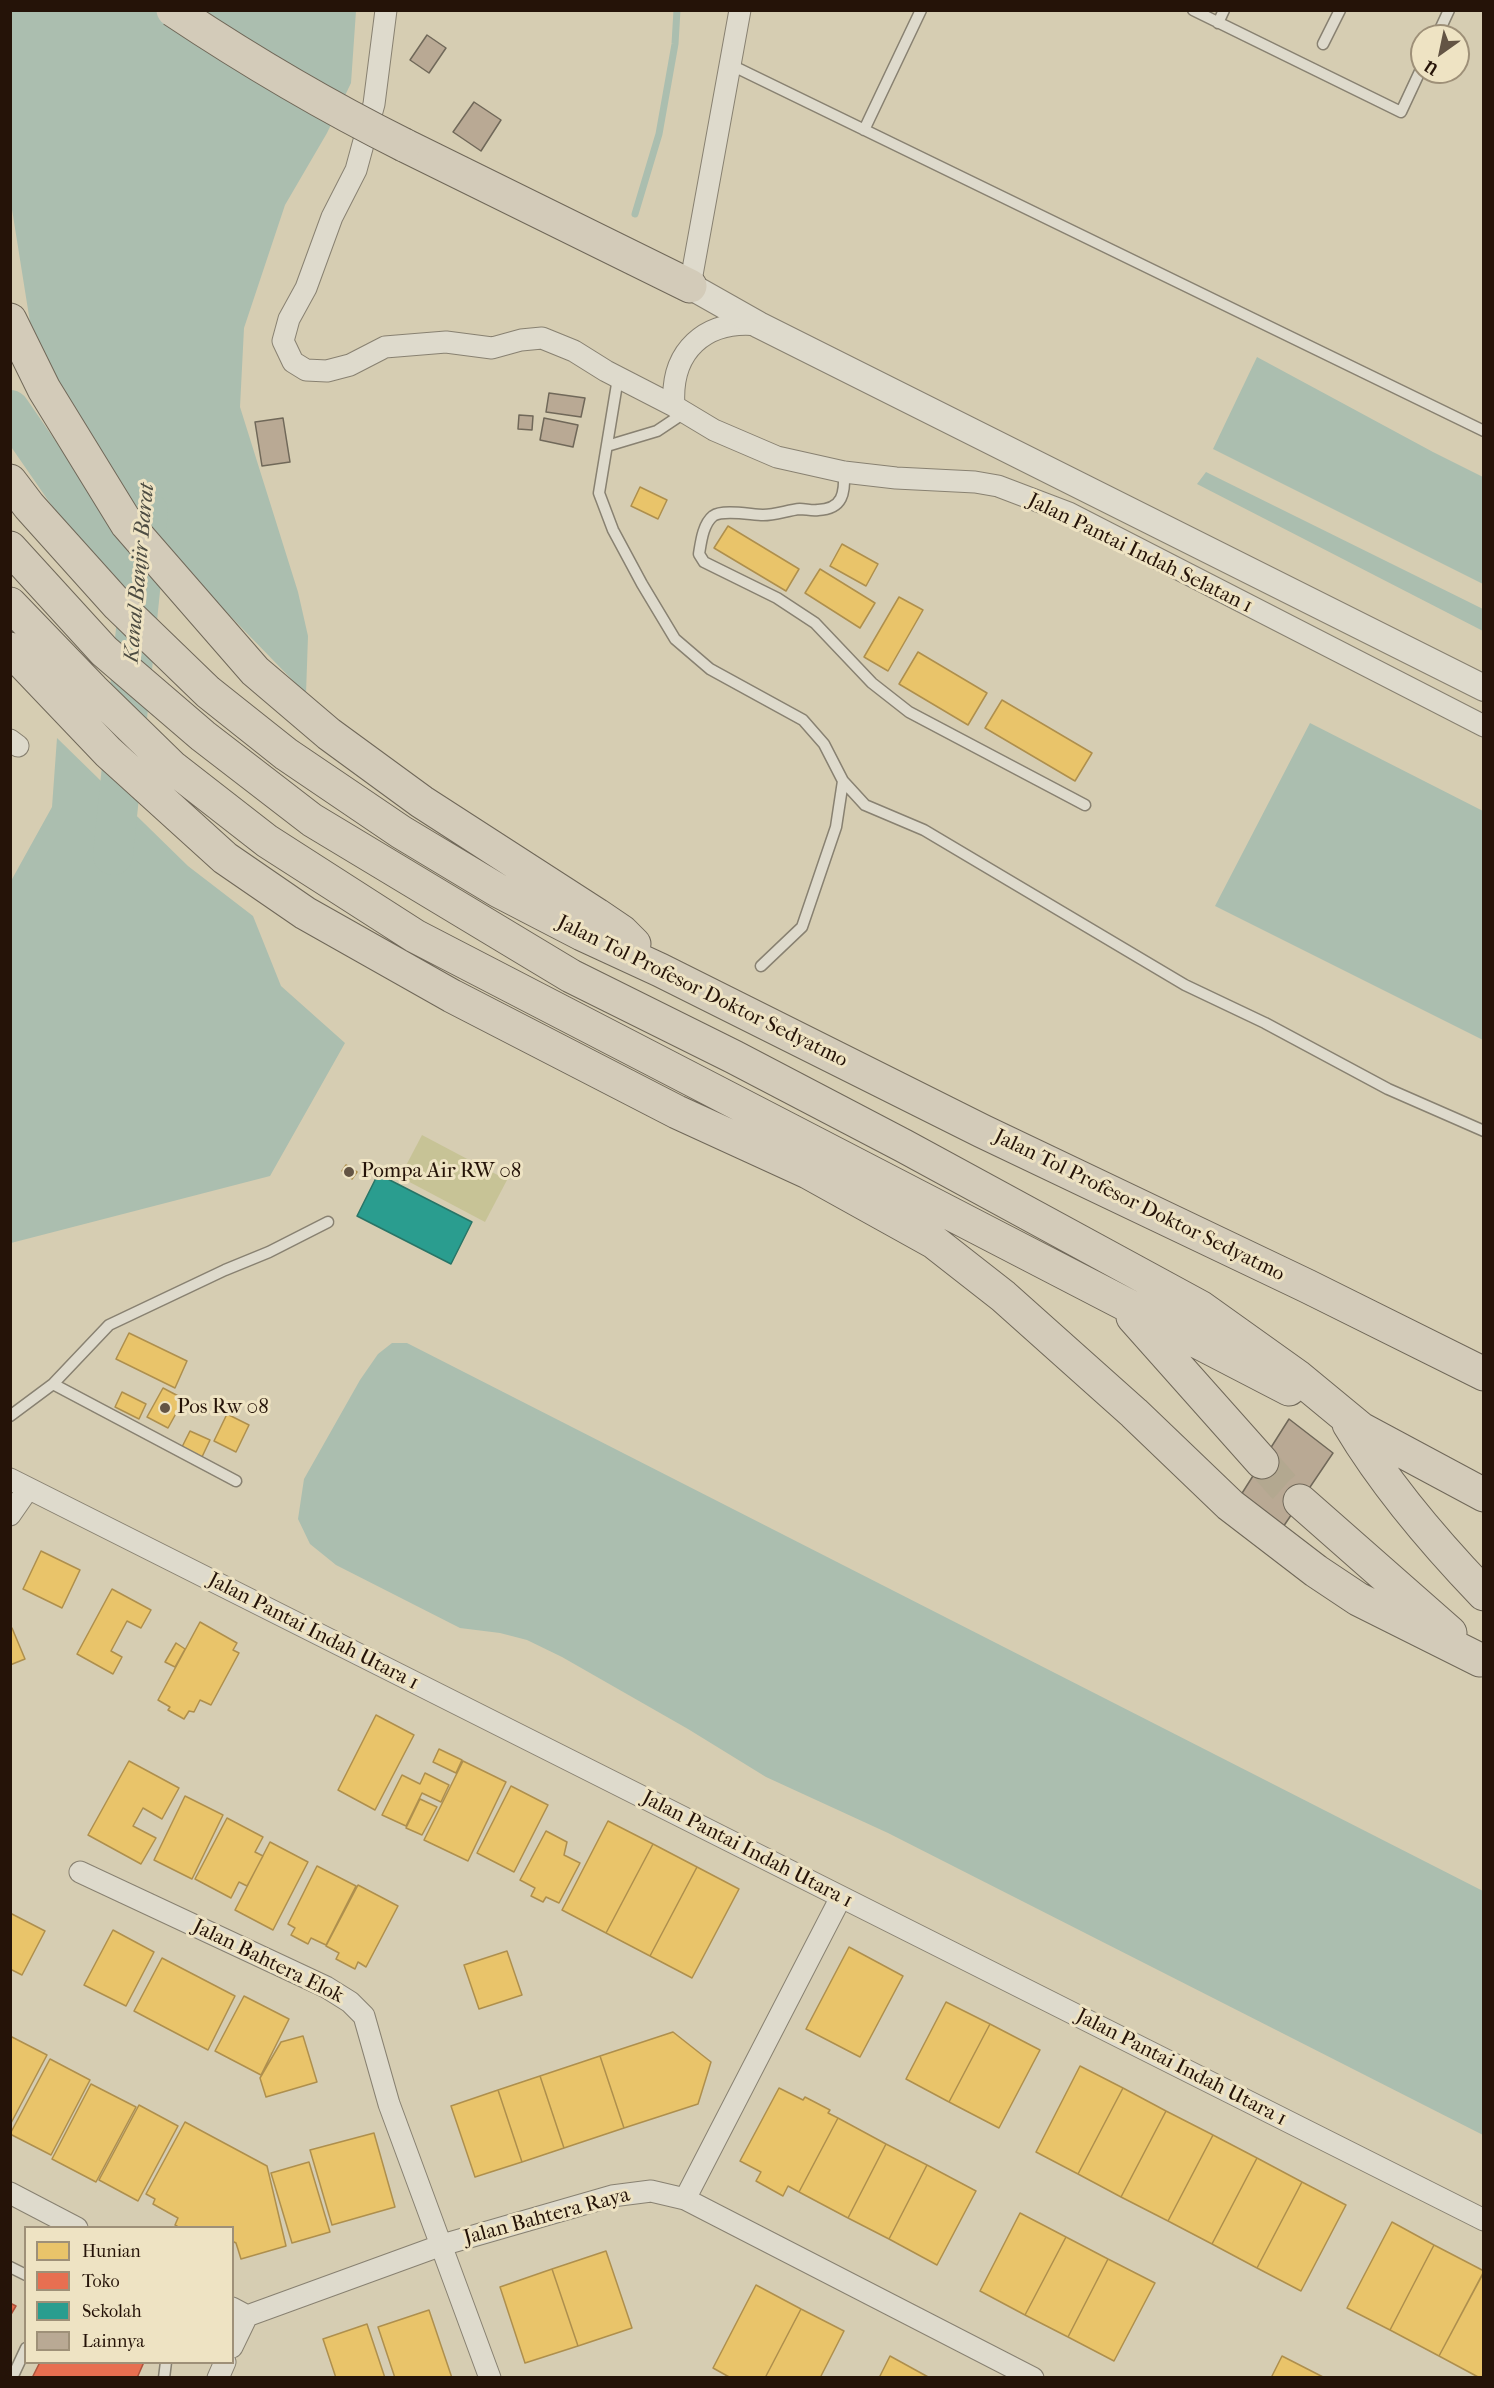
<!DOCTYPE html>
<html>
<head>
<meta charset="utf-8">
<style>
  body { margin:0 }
  #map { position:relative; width:1494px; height:2388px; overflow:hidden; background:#d6cdb2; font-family:"IM FELL French Canon",serif }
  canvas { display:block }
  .frame { position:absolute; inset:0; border:12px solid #251308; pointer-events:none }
  .legend { position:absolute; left:24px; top:2226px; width:210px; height:138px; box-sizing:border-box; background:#eee3c3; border:2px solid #9e9078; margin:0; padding:8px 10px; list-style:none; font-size:18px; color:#251308 }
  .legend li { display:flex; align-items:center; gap:12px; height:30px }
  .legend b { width:30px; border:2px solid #9e9078 }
  .north { position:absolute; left:1410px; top:24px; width:60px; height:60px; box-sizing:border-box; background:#eee3c3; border:2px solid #9e9078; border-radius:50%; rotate:213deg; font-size:16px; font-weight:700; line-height:24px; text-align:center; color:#251308 }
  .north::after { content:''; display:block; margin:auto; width:21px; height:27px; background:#635444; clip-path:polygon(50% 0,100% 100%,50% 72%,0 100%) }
</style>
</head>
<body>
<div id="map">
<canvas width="1494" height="2388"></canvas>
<div class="frame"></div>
<ul class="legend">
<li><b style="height:16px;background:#e9c46a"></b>Hunian</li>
<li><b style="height:16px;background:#e76f51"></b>Toko</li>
<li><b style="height:16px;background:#2a9d8f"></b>Sekolah</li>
<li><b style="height:16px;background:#b9a994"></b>Lainnya</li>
</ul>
<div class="north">U</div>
</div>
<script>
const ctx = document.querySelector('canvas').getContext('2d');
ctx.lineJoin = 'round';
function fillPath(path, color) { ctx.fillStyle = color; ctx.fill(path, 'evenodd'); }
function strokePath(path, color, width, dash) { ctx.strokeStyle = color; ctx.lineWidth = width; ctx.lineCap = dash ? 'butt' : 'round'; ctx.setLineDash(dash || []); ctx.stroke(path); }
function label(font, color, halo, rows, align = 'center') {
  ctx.font = font + ' "IM FELL French Canon",serif'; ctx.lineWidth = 6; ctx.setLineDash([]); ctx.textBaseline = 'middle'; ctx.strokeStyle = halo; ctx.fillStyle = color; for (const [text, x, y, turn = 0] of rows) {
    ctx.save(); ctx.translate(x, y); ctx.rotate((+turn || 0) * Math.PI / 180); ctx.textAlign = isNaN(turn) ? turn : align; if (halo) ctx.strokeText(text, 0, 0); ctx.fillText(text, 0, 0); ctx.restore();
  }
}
fillPath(new Path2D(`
  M 422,1135 L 507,1180 L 485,1222 L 400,1177 Z`), '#c7c396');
fillPath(new Path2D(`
  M 10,11 L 356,11 L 351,83 L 327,133 L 285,205 L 244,328 L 240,407 L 298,592 L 308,636 L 306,694 L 130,513 L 33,341 L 11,203 Z
  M 1257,357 L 1433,452 L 1483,477 L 1483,584 L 1213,449 Z
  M 1206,472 L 1483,609 L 1483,631 L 1197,484 Z
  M 1310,723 L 1483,811 L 1483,1040 L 1215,906 Z
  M 57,738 L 188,866 L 253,916 L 281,986 L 345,1043 L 270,1176 L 11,1243 L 11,881 L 52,807 Z
  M 392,1343 L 407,1343 L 1483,1891 L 1483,2135 L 888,1833 L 766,1777 L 688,1729 L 562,1657 L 527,1640 L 500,1633 L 460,1628 L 336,1565 L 310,1544 L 298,1519 L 304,1479 L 360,1380 L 378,1354 Z`), '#abbeaf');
const homes = new Path2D(`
  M 640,487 L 667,500 L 658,519 L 631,506 Z
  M 728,526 L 799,569 L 786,591 L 714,548 Z
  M 842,544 L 878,564 L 866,586 L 830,566 Z
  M 820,569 L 875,603 L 860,628 L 805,593 Z
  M 899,597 L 923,610 L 888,671 L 864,657 Z
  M 918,652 L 987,693 L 968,725 L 899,684 Z
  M 1002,700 L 1092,753 L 1075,781 L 985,728 Z
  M 346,1165 L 357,1172 L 352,1179 L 342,1171 Z
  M 129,1333 L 187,1361 L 175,1388 L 116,1359 Z
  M 163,1388 L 184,1399 L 168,1428 L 147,1417 Z
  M 122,1392 L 146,1404 L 139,1419 L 115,1407 Z
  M 227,1414 L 249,1425 L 236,1452 L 214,1441 Z
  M 190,1431 L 210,1440 L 201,1459 L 181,1449 Z
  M 41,1551 L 80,1570 L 62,1608 L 23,1589 Z
  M 112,1589 L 151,1610 L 141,1628 L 127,1621 L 111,1651 L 122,1657 L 113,1674 L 77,1654 Z
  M 200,1622 L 237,1643 L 233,1650 L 239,1653 L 211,1705 L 200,1700 L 194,1712 L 189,1711 L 184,1719 L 168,1710 L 170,1707 L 158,1700 Z
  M 12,1628 L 25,1659 L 10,1665 L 10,1629 Z
  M 176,1643 L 185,1649 L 175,1667 L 165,1662 Z
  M 376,1715 L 414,1735 L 375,1810 L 338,1790 Z
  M 439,1749 L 462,1760 L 456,1773 L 433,1762 Z
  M 129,1761 L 179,1788 L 162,1819 L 143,1808 L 133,1826 L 156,1838 L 141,1864 L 88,1835 Z
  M 463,1761 L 506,1782 L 468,1861 L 424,1840 Z
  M 425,1773 L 449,1785 L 441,1802 L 422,1793 L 406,1826 L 382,1815 L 402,1775 L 420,1784 Z
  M 511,1786 L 548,1805 L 514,1872 L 477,1853 Z
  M 185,1796 L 223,1815 L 192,1879 L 154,1860 Z
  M 420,1799 L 437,1807 L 422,1835 L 406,1828 Z
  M 227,1818 L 263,1837 L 255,1852 L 263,1856 L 247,1886 L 239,1882 L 231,1898 L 195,1879 Z
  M 608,1821 L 653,1844 L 606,1933 L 562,1910 Z
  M 546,1831 L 567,1842 L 564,1855 L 580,1863 L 559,1903 L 546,1897 L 543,1902 L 531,1896 L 535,1888 L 520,1880 Z
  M 270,1842 L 308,1862 L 273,1930 L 235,1910 Z
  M 653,1844 L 697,1867 L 650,1956 L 606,1933 Z
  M 317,1866 L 356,1886 L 326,1945 L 311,1938 L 308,1944 L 291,1935 L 295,1928 L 288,1924 Z
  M 697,1867 L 739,1889 L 692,1978 L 650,1956 Z
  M 358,1885 L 398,1906 L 366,1967 L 358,1962 L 355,1969 L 336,1959 L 339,1953 L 326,1946 Z
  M 10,1913 L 45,1931 L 22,1975 L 10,1969 Z
  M 113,1930 L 154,1952 L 126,2006 L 84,1985 Z
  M 849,1947 L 903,1976 L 860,2057 L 806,2029 Z
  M 507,1951 L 522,1995 L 479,2009 L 464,1965 Z
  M 162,1958 L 235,1996 L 208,2050 L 134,2011 Z
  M 244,1996 L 289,2019 L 261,2075 L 215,2051 Z
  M 946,2002 L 990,2024 L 949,2102 L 906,2079 Z
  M 990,2024 L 1040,2050 L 999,2128 L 949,2102 Z
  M 673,2032 L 711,2062 L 698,2104 L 624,2128 L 600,2056 Z
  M 10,2036 L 47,2055 L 10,2125 Z
  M 303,2036 L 317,2082 L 266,2097 L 260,2078 L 281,2042 Z
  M 600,2056 L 624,2128 L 564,2148 L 540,2076 Z
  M 50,2059 L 90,2080 L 51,2155 L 10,2134 Z
  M 1080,2066 L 1123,2088 L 1078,2174 L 1036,2152 Z
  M 540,2076 L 564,2148 L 522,2162 L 498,2090 Z
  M 91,2084 L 136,2107 L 96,2182 L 52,2159 Z
  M 779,2088 L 803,2100 L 805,2097 L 830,2110 L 828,2113 L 838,2118 L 799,2192 L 788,2186 L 783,2196 L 756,2181 L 761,2172 L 740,2161 Z
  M 1123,2088 L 1166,2111 L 1121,2197 L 1078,2174 Z
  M 498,2090 L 522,2162 L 475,2177 L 451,2106 Z
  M 139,2105 L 178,2126 L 138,2201 L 99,2180 Z
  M 1166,2111 L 1213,2135 L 1168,2221 L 1121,2197 Z
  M 838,2118 L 886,2144 L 848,2218 L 799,2192 Z
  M 185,2122 L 267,2166 L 286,2246 L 241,2259 L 236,2243 L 232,2241 L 232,2228 L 180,2228 L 175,2225 L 178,2218 L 153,2204 L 155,2199 L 146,2194 Z
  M 374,2133 L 395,2207 L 332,2225 L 310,2150 Z
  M 1213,2135 L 1257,2158 L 1212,2244 L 1168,2221 Z
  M 886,2144 L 927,2165 L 889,2239 L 848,2218 Z
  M 1257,2158 L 1302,2182 L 1257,2268 L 1212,2244 Z
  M 309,2162 L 330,2232 L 292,2243 L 271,2173 Z
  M 927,2165 L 976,2191 L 937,2265 L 889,2239 Z
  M 1302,2182 L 1346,2205 L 1301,2291 L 1257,2268 Z
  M 1020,2213 L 1066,2237 L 1025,2315 L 980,2291 Z
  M 1392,2222 L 1434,2245 L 1390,2330 L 1347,2308 Z
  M 1066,2237 L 1108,2259 L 1068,2337 L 1025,2315 Z
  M 1434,2245 L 1484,2271 L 1439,2356 L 1390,2330 Z
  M 606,2251 L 632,2328 L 578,2346 L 552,2269 Z
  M 1108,2259 L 1155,2283 L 1114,2361 L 1068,2337 Z
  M 552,2269 L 578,2346 L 525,2363 L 500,2287 Z
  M 1484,2272 L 1484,2375 L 1480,2378 L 1439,2356 Z
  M 756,2285 L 801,2309 L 765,2378 L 731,2378 L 713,2368 Z
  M 801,2309 L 844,2331 L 820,2378 L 765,2378 Z
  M 429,2310 L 452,2378 L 395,2378 L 378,2327 Z
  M 367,2324 L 385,2378 L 336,2378 L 323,2339 Z
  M 890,2356 L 930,2378 L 879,2378 Z
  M 1282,2356 L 1325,2378 L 1271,2378 Z`);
fillPath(homes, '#e9c46a');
strokePath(homes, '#ae8f4d', 1.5);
const shops = new Path2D(`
  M 10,2303 L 16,2306 L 10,2316 Z
  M 40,2362 L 144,2362 L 137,2378 L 32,2378 Z`);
fillPath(shops, '#e76f51');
strokePath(shops, '#ad533b', 1.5);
const schools = new Path2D(`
  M 378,1174 L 472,1222 L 451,1264 L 357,1216 Z`);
fillPath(schools, '#2a9d8f');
strokePath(schools, '#287466', 1.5);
strokePath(new Path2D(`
  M 635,214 L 659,134 L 675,44 L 677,10`), '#abbeaf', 7);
strokePath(new Path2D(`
  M 10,410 L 139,597
  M 113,855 L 148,512`), '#abbeaf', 40);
const building = new Path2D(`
  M 427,35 L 446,48 L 429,73 L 410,60 Z
  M 474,102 L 501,120 L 481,151 L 453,132 Z
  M 549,393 L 585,398 L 581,417 L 546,412 Z
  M 519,415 L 533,416 L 532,430 L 518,429 Z
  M 283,418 L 290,462 L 262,466 L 255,422 Z
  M 544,418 L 578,425 L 573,447 L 540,440 Z
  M 1289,1419 L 1333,1453 L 1279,1533 L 1239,1498 Z`);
fillPath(building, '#b9a994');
strokePath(building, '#706859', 1.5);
strokePath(new Path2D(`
  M 1262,1462 L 1283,1486 L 1300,1501`), '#b3a890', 33, [33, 16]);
const service = new Path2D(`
  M 1193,10 L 1401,112 L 1422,67
  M 1218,23 L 1224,10
  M 1437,36 L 1449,10
  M 1323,44 L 1340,10
  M 731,65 L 1484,431
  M 864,130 L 921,10
  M 618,378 L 599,493 L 613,530 L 642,584 L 675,639 L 710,669 L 803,720 L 824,744 L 843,781 L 865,805 L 924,830 L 1185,985 L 1265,1023 L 1388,1089 L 1484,1131
  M 607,446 L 657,431 L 684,413
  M 844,472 C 845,493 843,509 818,510 C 812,511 806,509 800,509 C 788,510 776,515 763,515 C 752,515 723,509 713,516 C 703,524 701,542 699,554 L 704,562 L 777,598 L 815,623 L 872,683 L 909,712 L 1085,805
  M 761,966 L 802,927 L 836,827 L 843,781
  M 53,1384 L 236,1481
  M 10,1416 L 53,1384 L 109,1325 L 225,1270 L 269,1252 L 328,1222
  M 10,2267 L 26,2275
  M 12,2378 L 26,2348
  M 164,2378 L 166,2362`);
const minor = new Path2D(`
  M 386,10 L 374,104 L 356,170 L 332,217 L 306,288 L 289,319 L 283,341 L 293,362 L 306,370 L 327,371 L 350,365 L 385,347 L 446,342 L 492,348 L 521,340 L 542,338 L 574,351 L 606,371 L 674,406 L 714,430 L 777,457 L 844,472 L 896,478 L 975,482 L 998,486 L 1069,513 L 1484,726
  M 690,286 L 740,10
  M 674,406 C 670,351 705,319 759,325
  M 10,740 L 18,746
  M 10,1479 L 1484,2220
  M 10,1515 L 28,1489
  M 80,1872 L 326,1987 L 350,2002 L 364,2016 L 389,2104 L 490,2378
  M 10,2193 L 77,2228
  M 685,2199 L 841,1897
  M 232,2308 L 247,2316 L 442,2245 L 612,2196 L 651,2191 L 685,2199 L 1033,2378
  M 232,2347 L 247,2316
  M 218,2378 L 225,2362`);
const tertiary = new Path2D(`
  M 690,286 L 759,325 L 1484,688`);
const motorway = new Path2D(`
  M 404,145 L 690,286
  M 10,320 L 44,389 L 127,524 L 255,671 L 329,734 L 422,802 L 597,915 L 622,932 L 634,944
  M 10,481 L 29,506 L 118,605 L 208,692 L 286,754 L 401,832 L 499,891 L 582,934 L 660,970 L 982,1131 L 1307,1286 L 1484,1374
  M 10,548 L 104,651 L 203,736 L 312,820 L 571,976 L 734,1057 L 904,1146 L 1200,1307 L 1298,1377 L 1361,1429 L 1484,1495
  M 10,604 L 93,690 L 172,767 L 267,841 L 415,936 L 1289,1389
  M 10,649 L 108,752 L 225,858 L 305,913 L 452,996 L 677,1112 L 808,1172 L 934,1242 L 1003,1296 L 1134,1413 L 1230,1505 L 1316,1571 L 1358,1599 L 1480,1660
  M 1133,1317 L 1262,1462
  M 1349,1424 C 1386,1486 1434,1542 1484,1594
  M 1300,1501 L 1450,1633`);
strokePath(service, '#888171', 13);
strokePath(minor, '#888171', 23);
strokePath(tertiary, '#888171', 28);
strokePath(motorway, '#706859', 35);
strokePath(service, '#dedacc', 10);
strokePath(minor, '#dedacc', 21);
strokePath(tertiary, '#dedacc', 26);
strokePath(motorway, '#d3cbb9', 33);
const motorwayBridge = new Path2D(`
  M 173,10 C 248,60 324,105 404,145`);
strokePath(motorwayBridge, '#706859', 35, []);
strokePath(motorwayBridge, '#d3cbb9', 33);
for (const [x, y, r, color] of [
  [349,1172,6,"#635444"],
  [165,1408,6,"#635444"]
]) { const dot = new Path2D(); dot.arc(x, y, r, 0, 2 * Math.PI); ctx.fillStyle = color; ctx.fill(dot); strokePath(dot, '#eee3c3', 2); }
label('21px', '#251308', '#eee3c3', [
  ["Jalan Pantai Indah Selatan 1",1140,554,26],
  ["Jalan Tol Profesor Doktor Sedyatmo",702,992,26],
  ["Jalan Tol Profesor Doktor Sedyatmo",1139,1206,26],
  ["Jalan Pantai Indah Utara 1",313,1632,27],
  ["Jalan Pantai Indah Utara 1",747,1850,27],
  ["Jalan Bahtera Elok",268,1962,26],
  ["Jalan Pantai Indah Utara 1",1181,2068,27],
  ["Jalan Bahtera Raya",547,2217,-15]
]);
label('21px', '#251308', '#eee3c3', [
  ["Pompa Air RW 08",361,1172],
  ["Pos Rw 08",177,1408]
], 'left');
label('italic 22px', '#4d4c42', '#eee3c3', [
  ["Kanal Banjir Barat",140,573,-85]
]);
</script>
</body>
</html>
